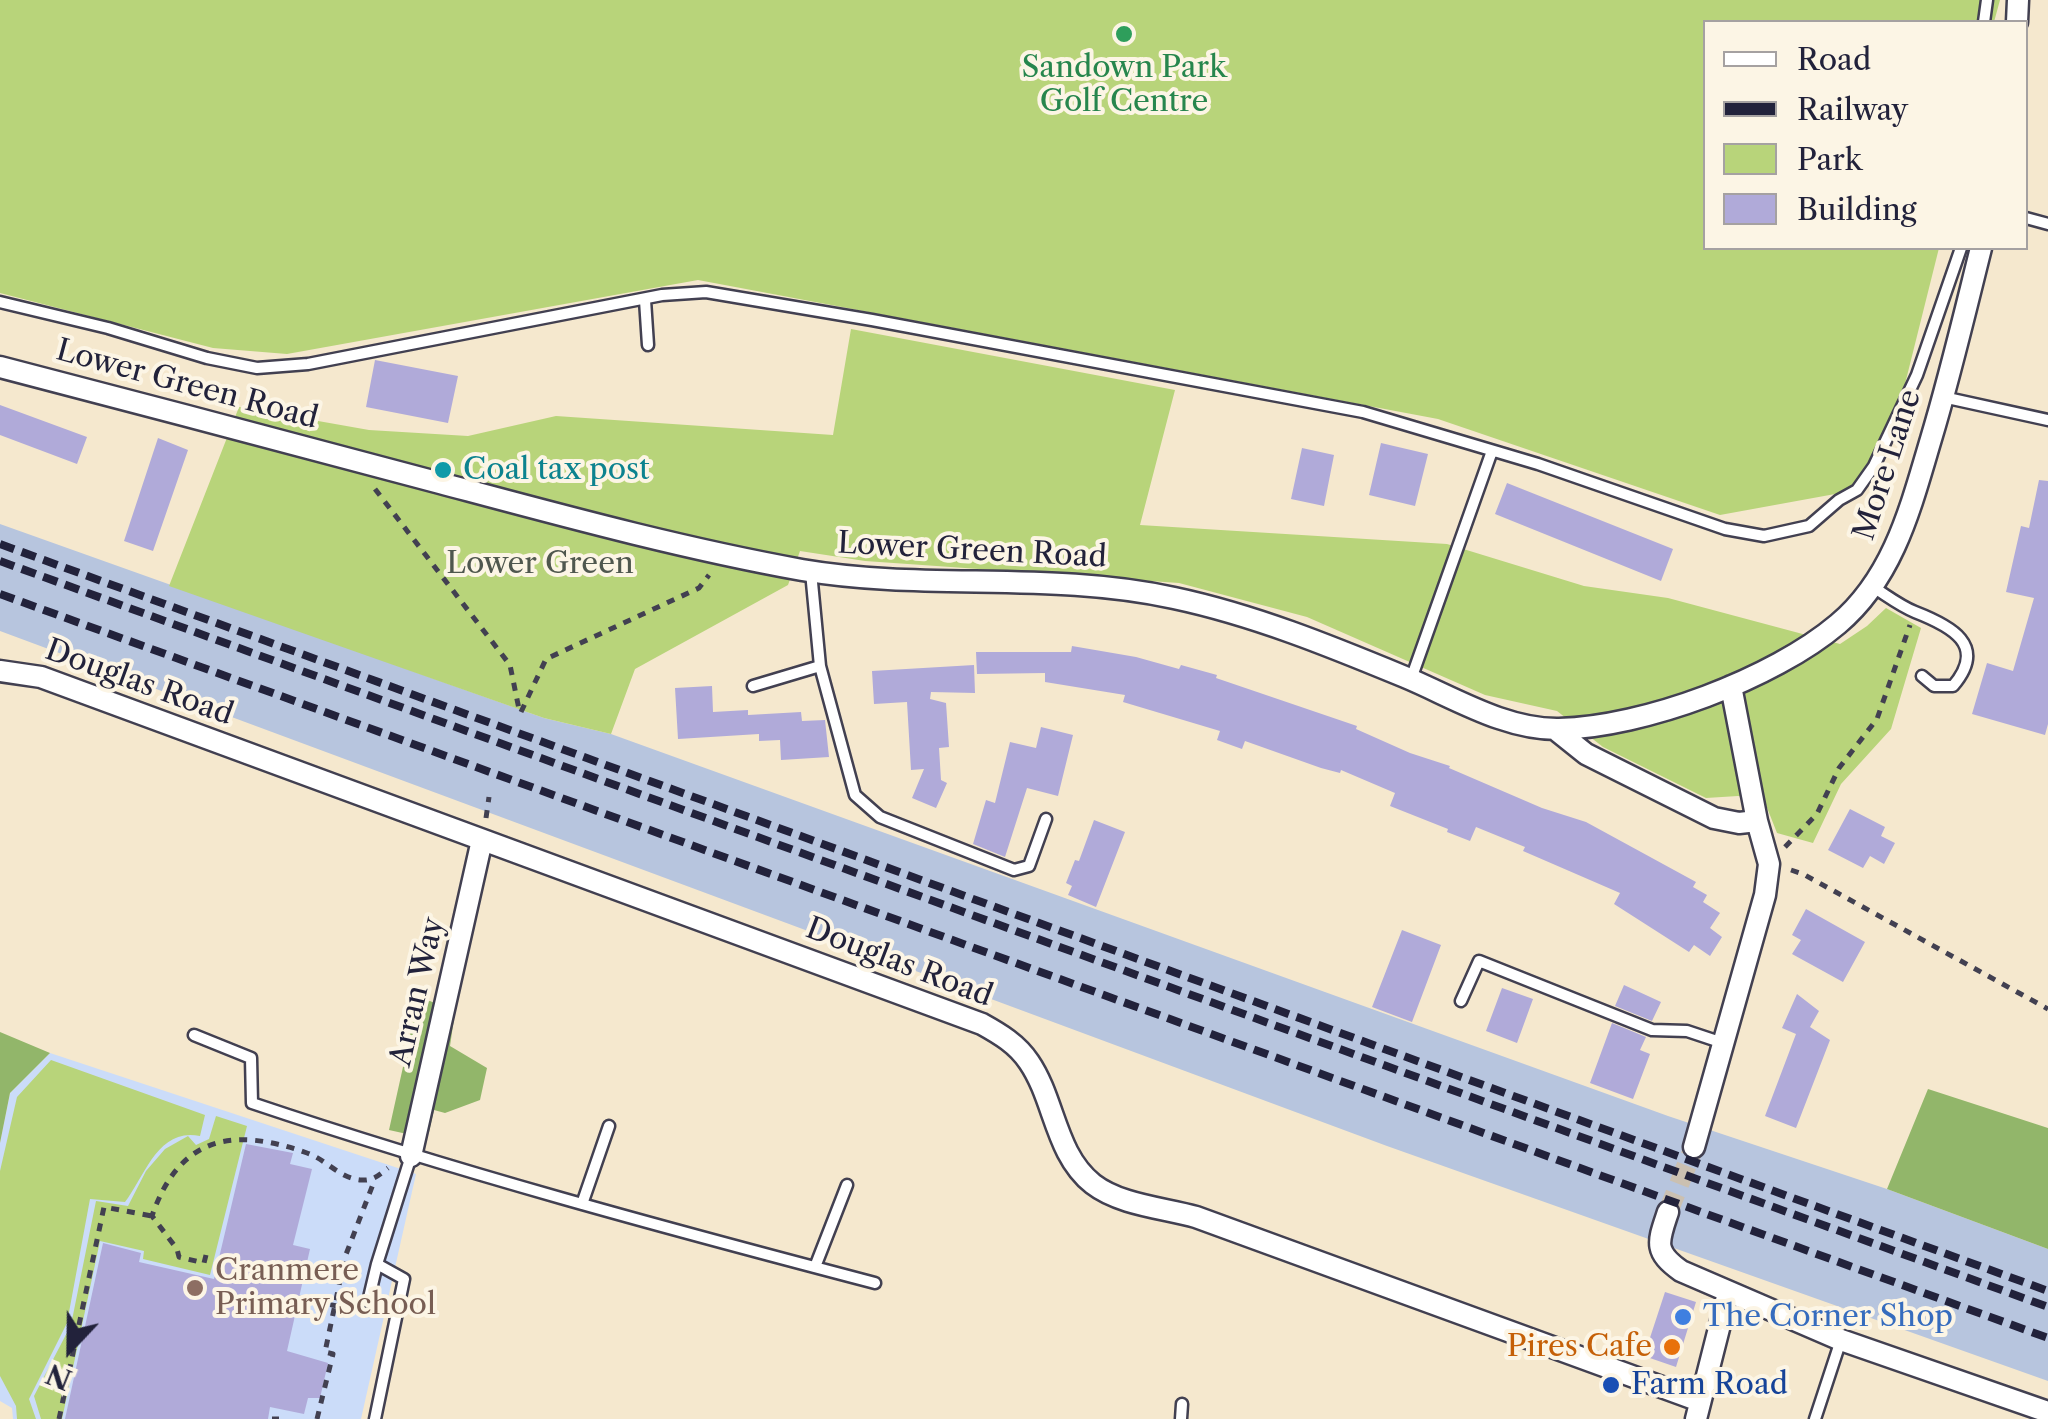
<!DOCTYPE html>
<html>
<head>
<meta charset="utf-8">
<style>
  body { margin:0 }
  #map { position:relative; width:2048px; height:1419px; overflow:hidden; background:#f5e8ce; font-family:"Libre Caslon Text",serif }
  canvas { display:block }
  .legend { position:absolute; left:1703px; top:20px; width:325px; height:230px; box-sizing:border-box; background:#fcf5e5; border:2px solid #a5a1a1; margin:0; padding:12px 18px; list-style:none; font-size:30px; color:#22223b }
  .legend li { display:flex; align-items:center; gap:20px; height:50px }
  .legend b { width:50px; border:2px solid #a5a1a1 }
  .north { position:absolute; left:20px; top:1299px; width:100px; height:100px; -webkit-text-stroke:8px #fcf5e5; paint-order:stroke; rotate:202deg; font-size:28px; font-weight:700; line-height:40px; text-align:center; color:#22223b }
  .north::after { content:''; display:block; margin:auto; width:35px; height:45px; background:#22223b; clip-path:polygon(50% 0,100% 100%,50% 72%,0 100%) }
</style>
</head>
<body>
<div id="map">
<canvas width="2048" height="1419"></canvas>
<ul class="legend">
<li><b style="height:12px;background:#fff"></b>Road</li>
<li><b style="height:12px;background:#22223b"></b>Railway</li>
<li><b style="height:28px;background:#b8d47a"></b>Park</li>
<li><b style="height:28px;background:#b0aad9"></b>Building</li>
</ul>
<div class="north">N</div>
</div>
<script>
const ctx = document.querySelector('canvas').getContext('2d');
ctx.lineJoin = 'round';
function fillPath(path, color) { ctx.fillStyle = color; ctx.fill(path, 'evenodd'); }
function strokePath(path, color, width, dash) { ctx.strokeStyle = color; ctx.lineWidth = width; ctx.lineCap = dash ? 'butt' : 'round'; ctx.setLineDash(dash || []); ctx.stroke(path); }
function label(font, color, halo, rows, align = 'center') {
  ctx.font = font + ' "Libre Caslon Text",serif'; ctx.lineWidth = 8; ctx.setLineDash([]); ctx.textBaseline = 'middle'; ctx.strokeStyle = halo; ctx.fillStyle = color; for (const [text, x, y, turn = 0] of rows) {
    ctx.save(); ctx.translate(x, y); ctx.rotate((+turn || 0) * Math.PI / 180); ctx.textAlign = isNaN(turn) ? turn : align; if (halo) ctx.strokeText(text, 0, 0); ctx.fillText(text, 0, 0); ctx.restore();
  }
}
fillPath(new Path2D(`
  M 50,1053 L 416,1174 L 361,1419 L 13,1419 L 12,1408 L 0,1401 L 0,1143 L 10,1093 Z`), '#cbdcf9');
fillPath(new Path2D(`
  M 0,524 L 544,718 L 611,734 L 1668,1116 L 1887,1189 L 2048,1249 L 2048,1381 L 1387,1146 L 0,631 Z`), '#b7c5de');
fillPath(new Path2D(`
  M 0,0 L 2000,0 L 1994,22 L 1706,22 L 1706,248 L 1939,248 L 1891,440 L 1857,490 L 1720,515 L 1438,419 L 698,280 L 287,354 L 213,348 L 0,293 Z
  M 851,329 L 1175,390 L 1140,525 L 1447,544 L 1584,586 L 1668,598 L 1840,644 L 1867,626 L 1886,608 L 1921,628 L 1891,729 L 1841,784 L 1813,843 L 1777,833 L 1764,800 L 1738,796 L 1706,798 L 1603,747 L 1557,711 L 1485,695 L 1307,617 L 1179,583 L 865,561 L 800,551 L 788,585 L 635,669 L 611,734 L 544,718 L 169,586 L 239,407 L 369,430 L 468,436 L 556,416 L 833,435 Z
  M 51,1060 L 205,1115 L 200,1136 C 158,1127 145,1176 125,1202 L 90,1199 L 67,1323 L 29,1399 L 36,1419 L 17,1419 L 16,1406 L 0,1376 L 0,1171 L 17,1097 Z
  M 216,1116 L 247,1126 L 210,1275 L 143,1259 L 144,1251 L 100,1241 L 62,1419 L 41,1419 L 34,1396 L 71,1325 L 96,1201 L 128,1206 L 146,1171 L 165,1149 L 188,1136 L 196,1145 L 209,1139 Z`), '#b8d47a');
fillPath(new Path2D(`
  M 430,1001 L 455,1012 L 450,1046 L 487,1068 L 480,1100 L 445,1113 L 434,1110 L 429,1132 L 407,1134 L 389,1130 L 417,1004 Z
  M 0,1032 L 50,1053 L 10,1093 L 0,1143 Z
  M 1928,1089 L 2048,1128 L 2048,1249 L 1887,1189 Z`), '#92b66a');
fillPath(new Path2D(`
  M 375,360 L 458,376 L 448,423 L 366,407 Z
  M 0,405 L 87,437 L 77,464 L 0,435 Z
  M 158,438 L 188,450 L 153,551 L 124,541 Z
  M 1381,443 L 1428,454 L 1415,506 L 1369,495 Z
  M 1302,448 L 1334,455 L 1324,506 L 1291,499 Z
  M 2039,480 L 2048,481 L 2048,724 L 2045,735 L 1972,714 L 1987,663 L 2013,671 L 2034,598 L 2006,592 L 2021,526 L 2029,528 Z
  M 1507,483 L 1673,549 L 1661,581 L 1495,514 Z
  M 1072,646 L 1136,657 L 1179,669 L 1181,665 L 1217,675 L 1216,678 L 1357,726 L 1356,729 L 1410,753 L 1450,766 L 1449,768 L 1542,808 L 1586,822 L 1696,882 L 1693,887 L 1707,895 L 1703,902 L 1720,913 L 1710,928 L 1722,937 L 1710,956 L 1694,945 L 1689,952 L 1614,904 L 1620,893 L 1523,851 L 1525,847 L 1476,827 L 1470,841 L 1447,832 L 1448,829 L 1390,806 L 1395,793 L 1341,770 L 1340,773 L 1321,768 L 1245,741 L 1242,749 L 1217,740 L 1220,731 L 1123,702 L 1125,695 L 1045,682 L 1045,673 L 977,674 L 976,652 L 1071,652 Z
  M 974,665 L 975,693 L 931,692 L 930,699 L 946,703 L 949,747 L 939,748 L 941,780 L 947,783 L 936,808 L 912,798 L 924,769 L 911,770 L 907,702 L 874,704 L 872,671 Z
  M 712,686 L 713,712 L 748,710 L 748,715 L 801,712 L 802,721 L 825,720 L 829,757 L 781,760 L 780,740 L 759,741 L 759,734 L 678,739 L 675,688 Z
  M 1041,727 L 1073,735 L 1058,796 L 1027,788 L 1005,857 L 973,844 L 986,800 L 995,803 L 1010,742 L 1036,748 Z
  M 1850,809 L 1885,827 L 1881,836 L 1895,843 L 1884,864 L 1870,856 L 1863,868 L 1828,850 Z
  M 1094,820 L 1125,832 L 1096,907 L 1068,895 L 1072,886 L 1066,883 L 1075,860 L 1079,861 Z
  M 1806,909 L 1865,942 L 1843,982 L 1792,954 L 1801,940 L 1792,935 Z
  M 1402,930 L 1441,945 L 1412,1022 L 1372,1007 Z
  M 1624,985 L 1661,1002 L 1652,1021 L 1615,1006 Z
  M 1502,988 L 1533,999 L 1517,1043 L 1486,1031 Z
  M 1797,994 L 1819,1011 L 1810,1027 L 1830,1040 L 1796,1128 L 1765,1116 L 1796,1034 L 1782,1028 Z
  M 1612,1023 L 1646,1037 L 1640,1050 L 1650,1054 L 1633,1099 L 1590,1083 Z
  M 246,1144 L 293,1153 L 290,1164 L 312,1169 L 293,1245 L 310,1249 L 287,1351 L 328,1363 L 320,1398 L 308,1398 L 304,1414 L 270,1407 L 268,1419 L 65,1419 L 103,1243 L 141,1253 L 139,1262 L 214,1279 Z
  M 1665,1292 L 1696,1302 L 1676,1367 L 1644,1356 Z`), '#b0aad9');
strokePath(new Path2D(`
  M 1668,1212 L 1694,1147`), '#cbc0b1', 20, [20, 10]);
const service = new Path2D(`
  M 1984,22 L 1987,0
  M 2026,218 L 2048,224
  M 645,300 L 648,345
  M 0,302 L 108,328 L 207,358 L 257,368 L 308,364 L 662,295 L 706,292 L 872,320 L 1363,412 L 1538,464 L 1725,529 L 1764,536 L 1809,526 L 1839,500 L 1857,490 L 1874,466 L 1917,375 L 1961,248
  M 1943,397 L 2048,420
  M 811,572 L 820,666 L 855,795 L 880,817 L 1014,870 L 1029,866 L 1046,819
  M 1873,587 C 1886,595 1900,606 1915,612 C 1951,626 1988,645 1953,686 L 1934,686 L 1922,676
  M 1411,679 L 1492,451
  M 753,686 L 820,666
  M 1461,1001 L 1479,961 L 1652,1030 L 1687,1031 L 1723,1043
  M 194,1035 L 251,1058 L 252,1103 C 457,1172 665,1228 875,1283
  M 582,1204 L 609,1126
  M 815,1267 L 847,1185
  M 368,1302 L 377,1264
  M 375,1419 L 404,1279 L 377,1264 L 411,1156
  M 1181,1419 L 1182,1404
  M 1815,1419 L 1841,1340`);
const minor = new Path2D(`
  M 2017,22 L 2018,0
  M 0,367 C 147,405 293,444 440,483 C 560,515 680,548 802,570 C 925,591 1052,571 1174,598 C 1254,615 1330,646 1405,677 C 1453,697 1505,730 1559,729 C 1644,727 1773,679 1838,624 C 1894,577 1911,506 1931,439 C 1950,376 1965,312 1981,248
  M 0,671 L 41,677 L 982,1024 C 1000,1034 1017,1044 1029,1062 C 1055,1100 1055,1154 1093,1184 C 1120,1205 1164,1208 1196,1217 L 1700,1401
  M 1556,730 L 1586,754 L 1714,818 L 1739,823 L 1757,821
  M 1694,1147 L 1765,895 L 1769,864 L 1757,821 L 1731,686
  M 411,1156 L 482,840
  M 1668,1212 C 1658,1242 1653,1251 1681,1271 L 1841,1340 L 2048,1412
  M 1696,1419 L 1728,1293`);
strokePath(service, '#424051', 15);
strokePath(minor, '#424051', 25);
strokePath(new Path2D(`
  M 375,489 L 510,665 L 520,714
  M 521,712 L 546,659 L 699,588 L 709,575
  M 486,818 L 489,797
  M 1785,847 L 1817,814 L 1839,768 L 1877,719 L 1910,625
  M 1791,870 L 1803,874 L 2048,1009
  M 206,1255 L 204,1263 L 179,1257 L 177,1249 L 152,1216 C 179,1137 232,1126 307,1153 C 327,1160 339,1178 361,1180 C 373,1181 379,1175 388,1168
  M 299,1298 L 356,1310
  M 59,1419 L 104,1207 L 152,1216
  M 272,1419 L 279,1419
  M 317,1419 L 333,1354 L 325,1352 L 345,1257 L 375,1179`), '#424051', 5, [8, 8]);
strokePath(service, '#fff', 10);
strokePath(minor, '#fff', 20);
strokePath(new Path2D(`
  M 0,544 L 2048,1291
  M 0,561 L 2048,1307
  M 0,594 L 2048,1338`), '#22223b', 8, [15, 8]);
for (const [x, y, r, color] of [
  [1124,34,10,"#2e9e5b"],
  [443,470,10,"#0f9aa8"],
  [195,1288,10,"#8d6e63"],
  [1683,1317,10,"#3f7fe0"],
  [1672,1347,10,"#e8710a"],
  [1611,1385,10,"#1a4fb4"]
]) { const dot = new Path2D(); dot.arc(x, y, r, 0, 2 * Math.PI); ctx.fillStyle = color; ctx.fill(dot); strokePath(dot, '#fcf5e5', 4); }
label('30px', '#27864d', '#fcf5e5', [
  ["Sandown Park",1124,68],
  ["Golf Centre",1124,102]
]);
label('30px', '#22223b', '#fcf5e5', [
  ["Lower Green Road",187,385,15],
  ["More Lane",1888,465,-72],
  ["Lower Green Road",972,551,3],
  ["Douglas Road",139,683,20],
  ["Douglas Road",899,963,21],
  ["Arran Way",418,992,-77]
]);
label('30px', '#0d838f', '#fcf5e5', [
  ["Coal tax post",463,470]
], 'left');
label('30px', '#4f574e', '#fcf5e5', [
  ["Lower Green",540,564]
]);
label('30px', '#785e54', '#fcf5e5', [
  ["Cranmere",215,1271],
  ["Primary School",215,1305]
], 'left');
label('30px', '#366cbe', '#fcf5e5', [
  ["The Corner Shop",1703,1317]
], 'left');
label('30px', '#c56008', '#fcf5e5', [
  ["Pires Cafe",1652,1347]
], 'right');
label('30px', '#164399', '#fcf5e5', [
  ["Farm Road",1631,1385]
], 'left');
</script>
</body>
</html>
